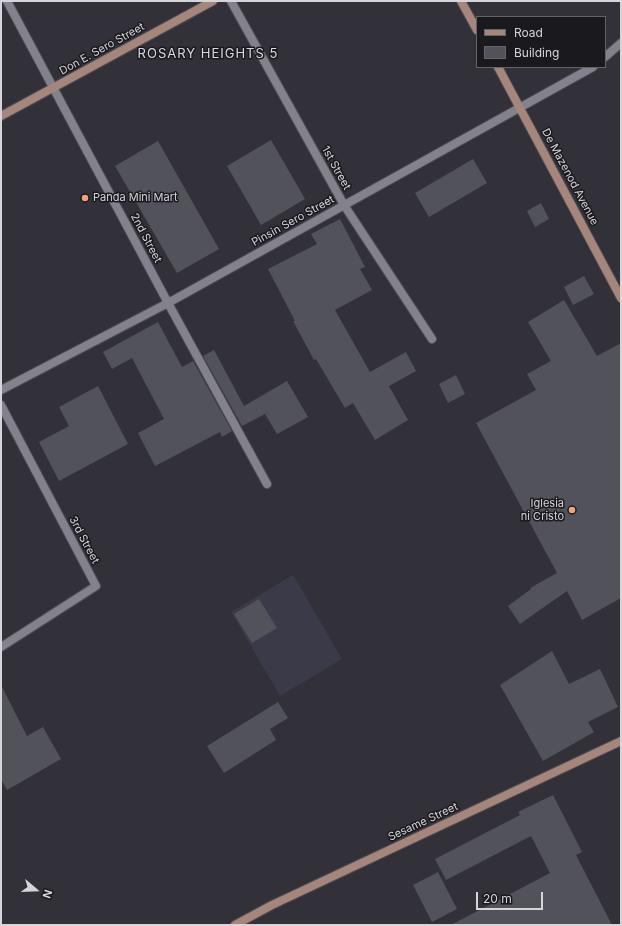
<!DOCTYPE html>
<html>
<head>
<meta charset="utf-8">
<style>
  body { margin:0 }
  #map { position:relative; width:622px; height:926px; overflow:hidden; background:#32313a; font-family:Inter,sans-serif }
  canvas { display:block }
  .frame { position:absolute; inset:0; border:2px solid #d4d4d9; pointer-events:none }
  .legend { position:absolute; left:476px; top:16px; width:130px; height:52px; box-sizing:border-box; background:#1a1a1e; border:1px solid #646469; margin:0; padding:5px 7px; list-style:none; font-size:12px; color:#d4d4d9 }
  .legend li { display:flex; align-items:center; gap:8px; height:20px }
  .legend b { width:20px; border:1px solid #646469 }
  .north { position:absolute; left:16px; top:870px; width:40px; height:40px; -webkit-text-stroke:3px #1a1a1e; paint-order:stroke; rotate:109deg; font-size:11px; font-weight:700; line-height:16px; text-align:center; color:#d4d4d9 }
  .north::after { content:''; display:block; margin:auto; width:14px; height:18px; background:#d4d4d9; clip-path:polygon(50% 0,100% 100%,50% 72%,0 100%) }
  .scale { position:absolute; left:476px; top:892px; width:67px; height:18px; box-sizing:border-box; border:2px solid #d4d4d9; border-top:0; padding-left:5px; font-size:12px; line-height:14px; white-space:nowrap; color:#d4d4d9; -webkit-text-stroke:3px #1a1a1e; paint-order:stroke }
</style>
</head>
<body>
<div id="map">
<canvas width="622" height="926"></canvas>
<div class="frame"></div>
<ul class="legend">
<li><b style="height:5px;background:#a6867b"></b>Road</li>
<li><b style="height:11px;background:#52525b"></b>Building</li>
</ul>
<div class="north">N</div>
<div class="scale">20 m</div>
</div>
<script>
const ctx = document.querySelector('canvas').getContext('2d');
ctx.lineJoin = 'round';
function fillPath(path, color) { ctx.fillStyle = color; ctx.fill(path, 'evenodd'); }
function strokePath(path, color, width, dash) { ctx.strokeStyle = color; ctx.lineWidth = width; ctx.lineCap = dash ? 'butt' : 'round'; ctx.setLineDash(dash || []); ctx.stroke(path); }
function label(font, color, halo, rows, align = 'center') {
  ctx.font = font + ' Inter,sans-serif'; ctx.lineWidth = 3; ctx.setLineDash([]); ctx.textBaseline = 'middle'; ctx.strokeStyle = halo; ctx.fillStyle = color; for (const [text, x, y, turn = 0] of rows) {
    ctx.save(); ctx.translate(x, y); ctx.rotate((+turn || 0) * Math.PI / 180); ctx.textAlign = isNaN(turn) ? turn : align; if (halo) ctx.strokeText(text, 0, 0); ctx.fillText(text, 0, 0); ctx.restore();
  }
}
fillPath(new Path2D(`
  M 293,575 L 342,659 L 280,696 L 231,612 Z`), '#3b3a49');
fillPath(new Path2D(`
  M 271,140 L 305,199 L 261,225 L 227,166 Z
  M 158,141 L 219,249 L 177,273 L 115,166 Z
  M 473,159 L 487,183 L 429,217 L 415,193 Z
  M 541,203 L 549,219 L 535,227 L 527,211 Z
  M 340,219 L 365,267 L 360,269 L 372,290 L 335,310 L 370,372 L 406,352 L 416,371 L 389,386 L 408,420 L 375,440 L 353,403 L 345,408 L 316,359 L 314,360 L 293,321 L 295,321 L 268,269 L 317,244 L 311,234 Z
  M 584,276 L 594,294 L 573,305 L 564,287 Z
  M 564,300 L 597,356 L 621,343 L 621,598 L 582,620 L 567,591 L 520,624 L 508,606 L 531,589 L 530,588 L 557,573 L 476,423 L 536,390 L 527,374 L 551,361 L 528,322 Z
  M 158,322 L 182,367 L 193,361 L 232,431 L 222,437 L 220,432 L 155,466 L 138,433 L 164,419 L 132,358 L 112,369 L 103,352 Z
  M 214,350 L 244,406 L 287,381 L 308,417 L 277,434 L 265,414 L 242,426 L 203,356 Z
  M 456,375 L 465,394 L 448,403 L 439,384 Z
  M 98,386 L 128,444 L 59,481 L 39,442 L 69,426 L 59,407 Z
  M 259,599 L 277,628 L 252,643 L 234,614 Z
  M 552,651 L 569,684 L 600,669 L 618,707 L 588,722 L 594,732 L 543,761 L 500,685 Z
  M 1,685 L 27,736 L 43,727 L 61,759 L 7,790 L 1,779 Z
  M 278,702 L 288,718 L 270,729 L 276,740 L 224,773 L 207,746 Z
  M 553,795 L 582,852 L 576,855 L 612,925 L 451,925 L 550,873 L 531,836 L 446,880 L 435,859 L 520,815 L 518,812 Z
  M 438,872 L 457,909 L 432,922 L 413,885 Z`), '#52525b');
const street = new Path2D(`
  M 7,1 L 168,303 L 267,484
  M 231,1 L 344,205 L 432,339
  M 605,57 L 621,43
  M 1,390 L 168,303 L 593,67
  M 1,405 L 96,586 L 1,647`);
const secondary = new Path2D(`
  M 461,1 L 477,30
  M 498,67 L 621,298
  M 1,116 L 213,1
  M 235,925 L 272,905 L 621,741`);
strokePath(street, '#4e4d55', 10);
strokePath(secondary, '#4e4d55', 10);
strokePath(street, '#83828c', 8);
strokePath(secondary, '#a6867b', 8);
for (const [x, y, r, color] of [
  [85,198,4,"#f0a279"],
  [572,510,4,"#f0a279"]
]) { const dot = new Path2D(); dot.arc(x, y, r, 0, 2 * Math.PI); ctx.fillStyle = color; ctx.fill(dot); strokePath(dot, '#1a1a1e', 1.5); }
label('11px', '#d4d4d9', '#1a1a1e', [
  ["Don E. Sero Street",102,49,-29],
  ["1st Street",336,168,61],
  ["De Mazenod Avenue",570,177,62],
  ["Pinsin Sero Street",293,221,-29],
  ["2nd Street",146,238,62],
  ["3rd Street",84,540,62],
  ["Sesame Street",423,822,-25]
]);
label('11px', '#d4d4d9', '#1a1a1e', [
  ["Panda Mini Mart",93,198],
  ["Iglesia",564,504,"right"],
  ["ni Cristo",564,517,"right"]
], 'left');
ctx.letterSpacing = '1px';
label('13px', '#d9d9e4', '#1a1a1e', [
  ["ROSARY HEIGHTS 5",208,54]
]);
ctx.letterSpacing = '0px';
</script>
</body>
</html>
